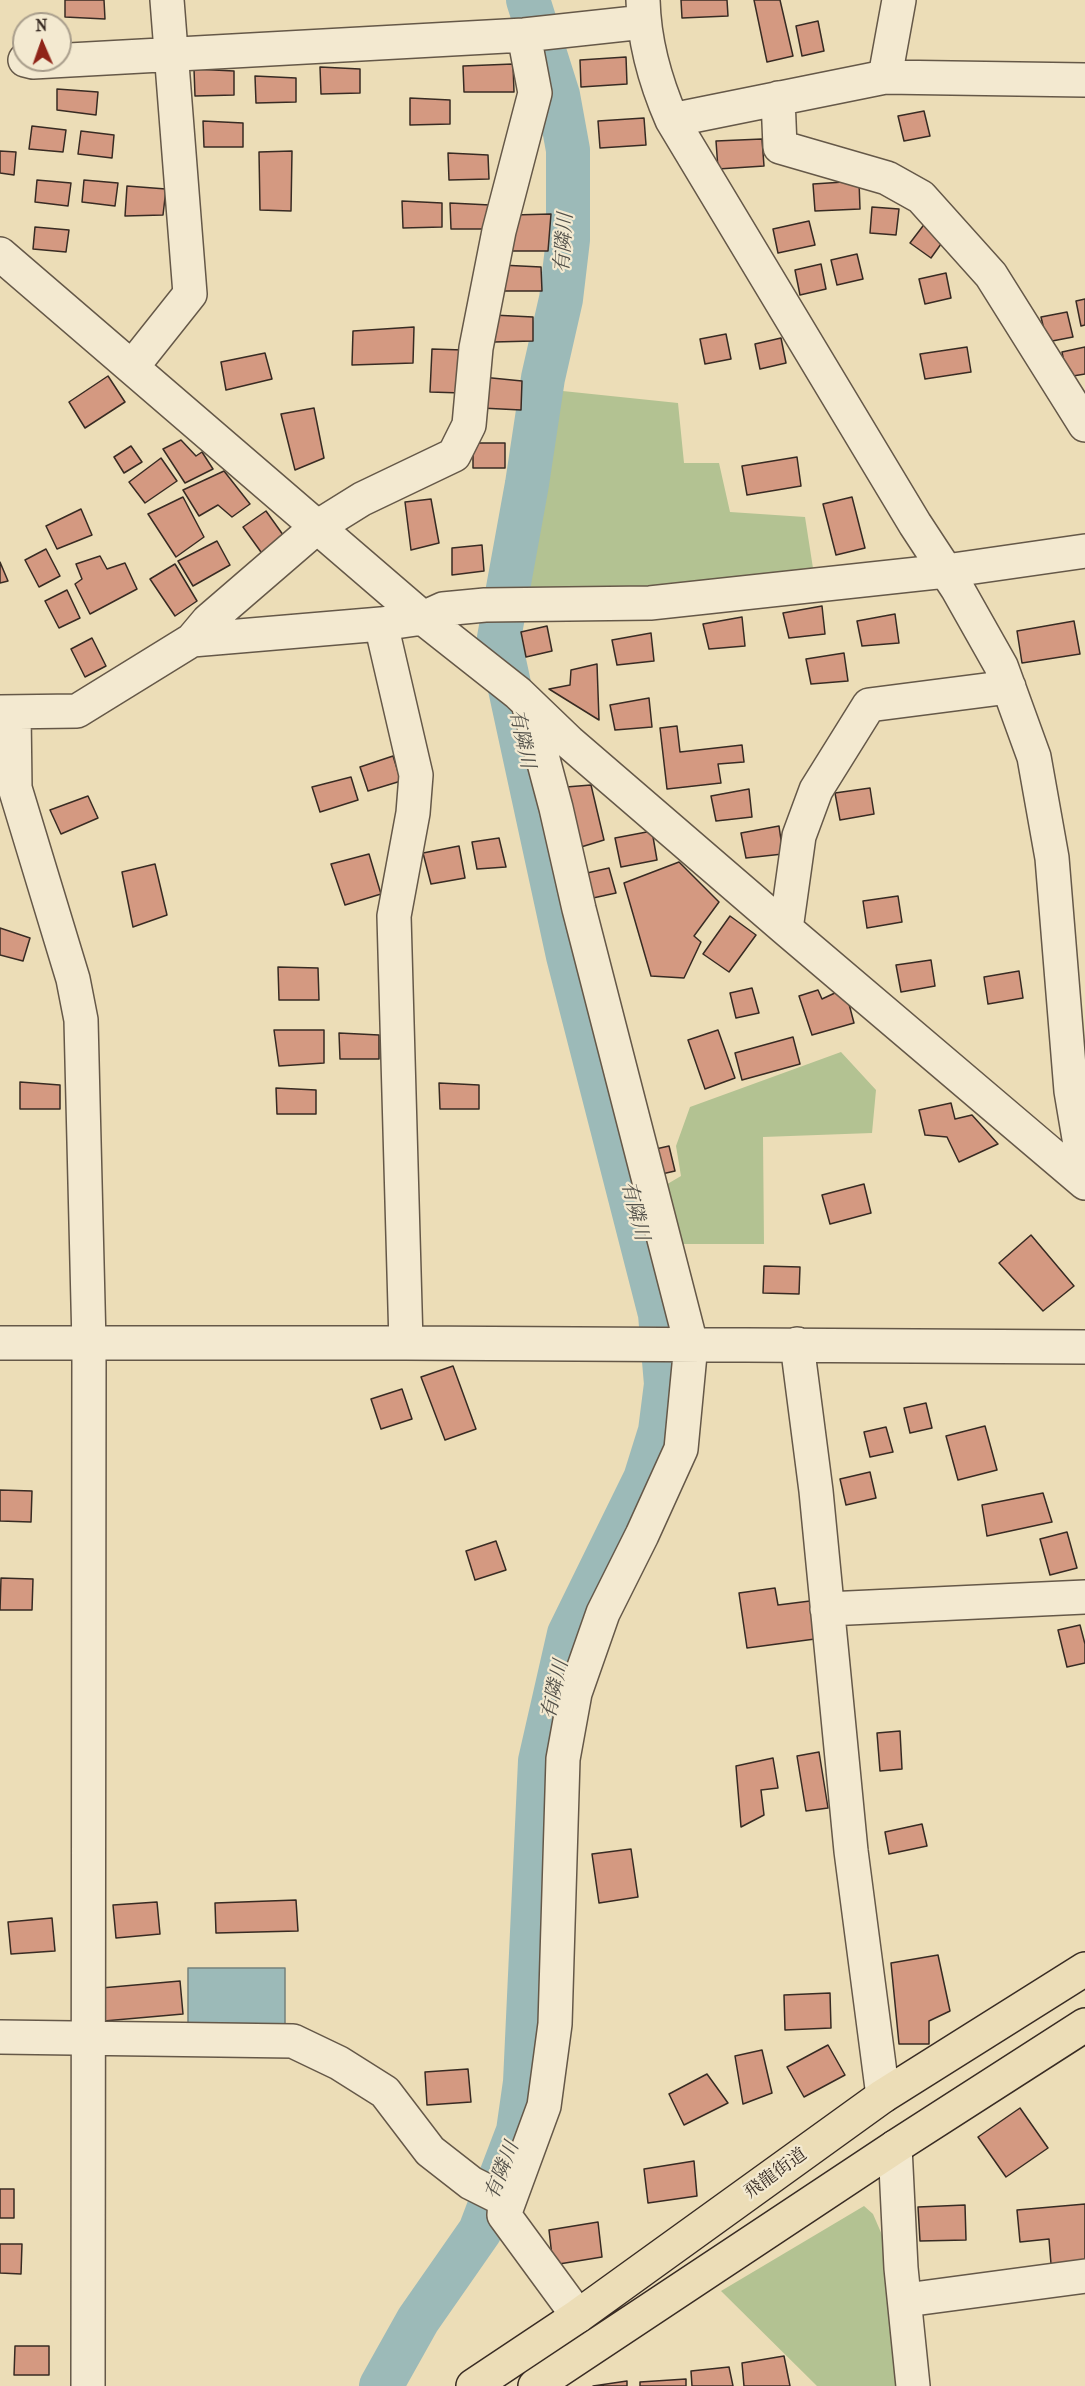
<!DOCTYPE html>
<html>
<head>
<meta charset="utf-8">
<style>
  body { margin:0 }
  #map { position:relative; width:1085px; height:2386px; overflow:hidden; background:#ecddb7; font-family:"IM FELL French Canon",serif }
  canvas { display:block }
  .north { position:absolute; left:12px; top:12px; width:60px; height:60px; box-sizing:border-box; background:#f3e9d0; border:2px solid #a89d8b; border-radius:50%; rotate:358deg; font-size:16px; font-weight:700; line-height:24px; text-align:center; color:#382b23 }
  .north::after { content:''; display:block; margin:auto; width:21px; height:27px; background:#8f2418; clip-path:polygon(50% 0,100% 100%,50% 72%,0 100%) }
</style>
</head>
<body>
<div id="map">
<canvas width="1085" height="2386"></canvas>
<div class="north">N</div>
</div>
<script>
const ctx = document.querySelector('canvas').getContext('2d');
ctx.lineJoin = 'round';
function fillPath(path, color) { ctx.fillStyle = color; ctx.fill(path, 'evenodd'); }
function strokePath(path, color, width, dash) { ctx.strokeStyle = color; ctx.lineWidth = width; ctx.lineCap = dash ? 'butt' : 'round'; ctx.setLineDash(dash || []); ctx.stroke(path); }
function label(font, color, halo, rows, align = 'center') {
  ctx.font = font + ' "IM FELL French Canon","Noto Serif JP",serif'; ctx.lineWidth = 4.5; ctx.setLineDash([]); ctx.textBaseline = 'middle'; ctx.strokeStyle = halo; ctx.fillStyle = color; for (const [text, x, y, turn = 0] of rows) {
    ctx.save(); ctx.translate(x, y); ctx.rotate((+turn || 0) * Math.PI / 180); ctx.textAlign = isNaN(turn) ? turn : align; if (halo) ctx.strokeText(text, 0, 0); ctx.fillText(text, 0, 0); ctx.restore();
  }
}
fillPath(new Path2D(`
  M 553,390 L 678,403 L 684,463 L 719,463 L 730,512 L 805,517 L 815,581 L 521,590 Z
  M 841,1052 L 876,1090 L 872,1133 L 763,1137 L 764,1244 L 675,1244 L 664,1186 L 681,1176 L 676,1146 L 690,1107 Z
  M 864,2206 L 873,2214 L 898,2272 L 895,2386 L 817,2386 L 721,2291 Z`), '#b3c292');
const water = new Path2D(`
  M 188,1968 L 285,1968 L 285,2024 L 188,2023 Z`);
fillPath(water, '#9cbab8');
strokePath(water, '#74817c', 1.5);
strokePath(new Path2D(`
  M 381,2386 L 418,2320 L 480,2231 L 518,2131 L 525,2082 L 540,1761 L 569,1634 L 645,1479 L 660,1431 L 666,1384 L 660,1314 L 568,956 L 499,638 L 527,484 L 543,378 L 561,299 L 568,240 L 568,150 L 558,95 L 528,0`), '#9cbab8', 44);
const building = new Path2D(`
  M 65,0 L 104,0 L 105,19 L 65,17 Z
  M 681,0 L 727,0 L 728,16 L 682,18 Z
  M 754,0 L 780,0 L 793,56 L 767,62 Z
  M 818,21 L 824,51 L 802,56 L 796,26 Z
  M 626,57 L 627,84 L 581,87 L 580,60 Z
  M 513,64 L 514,92 L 464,92 L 463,66 Z
  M 320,67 L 360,69 L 360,93 L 321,94 Z
  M 194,69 L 234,71 L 234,95 L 195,96 Z
  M 255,76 L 296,78 L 296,102 L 256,103 Z
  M 57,89 L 98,92 L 96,115 L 57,110 Z
  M 410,98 L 450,100 L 450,124 L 410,125 Z
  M 924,111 L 930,136 L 904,141 L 898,116 Z
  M 644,118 L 646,145 L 600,148 L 598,121 Z
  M 203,121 L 243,123 L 243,147 L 204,147 Z
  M 32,126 L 66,130 L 63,152 L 29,149 Z
  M 81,131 L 114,135 L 112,158 L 78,154 Z
  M 762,139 L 764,166 L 718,169 L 716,141 Z
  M 0,151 L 16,152 L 14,175 L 0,173 Z
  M 292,151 L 291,211 L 260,210 L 259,152 Z
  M 448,153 L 488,155 L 489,179 L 449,180 Z
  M 37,180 L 71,183 L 68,206 L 35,202 Z
  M 84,180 L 118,183 L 115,206 L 82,202 Z
  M 859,181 L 860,209 L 815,211 L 813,184 Z
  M 127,186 L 166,189 L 163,215 L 125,216 Z
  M 402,201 L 442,203 L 442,227 L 403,228 Z
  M 450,203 L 490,205 L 490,229 L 451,229 Z
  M 872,207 L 899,209 L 896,235 L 870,233 Z
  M 551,214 L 548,251 L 507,251 L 513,215 Z
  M 809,221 L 815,245 L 778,253 L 773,229 Z
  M 926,222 L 946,237 L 931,258 L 910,243 Z
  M 35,227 L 69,230 L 66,252 L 33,249 Z
  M 857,254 L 863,279 L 837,285 L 831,260 Z
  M 821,264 L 826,289 L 800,295 L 795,270 Z
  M 501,265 L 541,267 L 542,291 L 502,291 Z
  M 946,273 L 951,298 L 925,304 L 919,279 Z
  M 1085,299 L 1085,325 L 1081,326 L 1076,301 Z
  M 1067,312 L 1073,337 L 1047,342 L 1041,317 Z
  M 493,315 L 533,317 L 533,341 L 494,342 Z
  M 414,327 L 413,363 L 352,365 L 353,331 Z
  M 726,334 L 731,359 L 705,364 L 700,339 Z
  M 781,338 L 786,363 L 760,369 L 755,344 Z
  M 967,347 L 971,372 L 925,379 L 920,354 Z
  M 1085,347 L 1085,374 L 1067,377 L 1062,352 Z
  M 432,349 L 463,350 L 462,393 L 430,392 Z
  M 265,353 L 272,379 L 226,390 L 221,362 Z
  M 108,376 L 125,402 L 85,428 L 69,402 Z
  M 482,377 L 522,381 L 521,410 L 481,408 Z
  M 314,408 L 324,458 L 295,470 L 281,414 Z
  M 181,440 L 196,456 L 202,452 L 213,469 L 185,483 L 163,449 Z
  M 473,443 L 505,443 L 505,468 L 473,468 Z
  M 131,446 L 142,462 L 124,473 L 114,457 Z
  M 797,457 L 801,486 L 747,495 L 742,466 Z
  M 161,458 L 177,481 L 145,503 L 129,482 Z
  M 224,471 L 250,504 L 232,517 L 218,505 L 199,516 L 183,490 Z
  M 183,497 L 204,537 L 176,557 L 148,514 Z
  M 852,497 L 865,548 L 836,555 L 823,504 Z
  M 431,499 L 439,543 L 411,550 L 405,502 Z
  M 81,509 L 92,535 L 57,549 L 46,526 Z
  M 266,511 L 286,539 L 266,559 L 243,527 Z
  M 217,541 L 230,565 L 193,586 L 178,561 Z
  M 482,545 L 484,571 L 452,575 L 452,548 Z
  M 46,549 L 60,576 L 39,587 L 25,560 Z
  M 100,556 L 107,569 L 125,563 L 137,589 L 90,614 L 75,584 L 82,579 L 76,564 Z
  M 0,562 L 8,581 L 0,583 Z
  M 175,564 L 197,601 L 175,616 L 150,579 Z
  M 67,590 L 80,618 L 59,628 L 45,601 Z
  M 822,606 L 825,634 L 789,638 L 783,613 Z
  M 895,614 L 899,643 L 862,646 L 857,621 Z
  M 742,617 L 745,646 L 709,649 L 703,624 Z
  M 1074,621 L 1080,654 L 1022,663 L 1017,631 Z
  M 547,626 L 552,651 L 526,657 L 521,632 Z
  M 651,633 L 654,661 L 617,665 L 612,640 Z
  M 92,638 L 106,666 L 85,677 L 71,649 Z
  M 844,653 L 848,681 L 811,684 L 806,659 Z
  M 597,664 L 599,720 L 549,689 L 570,685 L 571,670 Z
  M 649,698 L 652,727 L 615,730 L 610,705 Z
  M 677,726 L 680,752 L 742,745 L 744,762 L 718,764 L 721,783 L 667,789 L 660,728 Z
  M 393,756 L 401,781 L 368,791 L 360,767 Z
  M 351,777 L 358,800 L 320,812 L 312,787 Z
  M 591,785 L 604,840 L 581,847 L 566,787 Z
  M 870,788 L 874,814 L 840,820 L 835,793 Z
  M 749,789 L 752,817 L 716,821 L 711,796 Z
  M 88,796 L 98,818 L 61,834 L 50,810 Z
  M 779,826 L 783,854 L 746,858 L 741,833 Z
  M 652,831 L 657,860 L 621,867 L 615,838 Z
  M 499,838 L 506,867 L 477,869 L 472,842 Z
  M 459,846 L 465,878 L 431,884 L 423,853 Z
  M 369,854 L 381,894 L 345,905 L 331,864 Z
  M 679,862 L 719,902 L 694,936 L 701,942 L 684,978 L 651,976 L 624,883 Z
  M 155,864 L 167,915 L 133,927 L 122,872 Z
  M 609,868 L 616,893 L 593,898 L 587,873 Z
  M 898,896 L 902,922 L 867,928 L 863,901 Z
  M 730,916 L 756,935 L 729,972 L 703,954 Z
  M 0,928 L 30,938 L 23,961 L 0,955 Z
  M 931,960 L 935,986 L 901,992 L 896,965 Z
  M 278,967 L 318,968 L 319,1000 L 279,1000 Z
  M 1019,971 L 1023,998 L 988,1004 L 984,977 Z
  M 752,988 L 759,1013 L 736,1018 L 730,993 Z
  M 818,990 L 822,999 L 837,992 L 849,1004 L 854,1023 L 812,1035 L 799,996 Z
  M 274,1030 L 324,1030 L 324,1063 L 279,1066 Z
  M 718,1030 L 735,1078 L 705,1089 L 688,1040 Z
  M 339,1033 L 379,1035 L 379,1059 L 340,1059 Z
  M 793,1037 L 800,1064 L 742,1080 L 735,1053 Z
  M 20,1082 L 60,1085 L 60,1109 L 20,1109 Z
  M 439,1083 L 479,1085 L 479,1109 L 440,1109 Z
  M 276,1088 L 316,1090 L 316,1114 L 277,1114 Z
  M 951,1103 L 955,1119 L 972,1115 L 998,1144 L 959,1162 L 947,1137 L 925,1135 L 919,1110 Z
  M 669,1146 L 675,1171 L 653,1176 L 647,1151 Z
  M 864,1184 L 871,1213 L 830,1224 L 822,1195 Z
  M 1031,1235 L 1074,1286 L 1043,1311 L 999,1263 Z
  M 764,1266 L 800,1267 L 799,1294 L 763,1293 Z
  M 453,1366 L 476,1429 L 445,1440 L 421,1377 Z
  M 402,1389 L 412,1419 L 381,1429 L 371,1399 Z
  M 926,1403 L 932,1428 L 910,1433 L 904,1408 Z
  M 985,1426 L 997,1470 L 958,1480 L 946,1436 Z
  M 886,1427 L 893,1452 L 870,1457 L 864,1432 Z
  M 870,1472 L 876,1498 L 846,1505 L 840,1479 Z
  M 0,1490 L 32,1491 L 31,1522 L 0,1521 Z
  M 1043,1493 L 1052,1522 L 987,1536 L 982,1505 Z
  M 1067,1532 L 1077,1568 L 1050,1575 L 1040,1539 Z
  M 496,1541 L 506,1570 L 475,1580 L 466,1551 Z
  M 1,1578 L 33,1579 L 32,1610 L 0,1610 Z
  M 775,1588 L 778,1605 L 810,1601 L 815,1639 L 747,1648 L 739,1593 Z
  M 1080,1625 L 1085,1644 L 1085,1663 L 1067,1667 L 1058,1630 Z
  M 900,1731 L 902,1769 L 880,1771 L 877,1733 Z
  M 819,1752 L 828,1808 L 806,1811 L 797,1756 Z
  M 773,1758 L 778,1788 L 761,1790 L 764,1815 L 741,1827 L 736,1766 Z
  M 922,1824 L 927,1846 L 889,1854 L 885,1832 Z
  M 631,1849 L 638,1897 L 599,1903 L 592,1854 Z
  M 296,1900 L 298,1931 L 216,1933 L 215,1903 Z
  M 157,1902 L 160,1934 L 116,1938 L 113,1905 Z
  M 52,1918 L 55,1951 L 11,1954 L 8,1922 Z
  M 938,1955 L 950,2011 L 929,2021 L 929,2044 L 899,2044 L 891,1963 Z
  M 180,1981 L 183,2014 L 104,2021 L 101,1988 Z
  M 830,1993 L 831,2028 L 785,2030 L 784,1995 Z
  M 828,2045 L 845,2075 L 804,2097 L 787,2067 Z
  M 762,2050 L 772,2093 L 743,2104 L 735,2056 Z
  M 468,2069 L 471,2102 L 427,2105 L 425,2072 Z
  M 707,2074 L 728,2103 L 684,2125 L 669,2094 Z
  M 1020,2108 L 1048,2148 L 1006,2177 L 978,2137 Z
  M 694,2161 L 697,2196 L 648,2203 L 644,2169 Z
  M 0,2189 L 14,2189 L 14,2218 L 0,2218 Z
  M 1085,2204 L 1085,2261 L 1051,2264 L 1049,2239 L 1020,2242 L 1017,2210 Z
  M 965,2205 L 966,2240 L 920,2241 L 918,2207 Z
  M 598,2222 L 602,2257 L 553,2265 L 549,2230 Z
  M 0,2244 L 22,2244 L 21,2274 L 0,2273 Z
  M 15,2346 L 49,2346 L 49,2375 L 14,2375 Z
  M 784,2356 L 790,2386 L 744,2386 L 742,2363 Z
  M 729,2367 L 733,2386 L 692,2386 L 691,2371 Z
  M 686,2379 L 686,2386 L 640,2386 L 640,2382 Z
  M 627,2381 L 627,2386 L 593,2386 Z`);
fillPath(building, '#d49981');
strokePath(building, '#382b23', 1.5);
const minor = new Path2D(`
  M 643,0 C 644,43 655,81 672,120 L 915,524 L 957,588 L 1001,666 L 1034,757 L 1052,858 L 1071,1091 L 1085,1174
  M 25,60 L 33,62 L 524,35 L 644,22
  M 885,77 L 899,0
  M 778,98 L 780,147 L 887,178 L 921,197 L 991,275 L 1085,425
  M 672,120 L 885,77 L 1085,80
  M 0,254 L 423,618 L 518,693 L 569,742 L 786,929 L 1085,1183
  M 132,367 L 190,294 L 167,0
  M 381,624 L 416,775 L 413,813 L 394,916 L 406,1343
  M 192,640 L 208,621 L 317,527 L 362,499 L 454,455 L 469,425 L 476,348 L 499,231 L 535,93 L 524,35
  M 0,712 L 77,711 L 192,640 L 381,624 L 423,618 L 443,609 L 485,605 L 650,603 L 946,571 L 1085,551
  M 14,712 L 15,788 L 73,979 L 81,1020 L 89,1344 L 88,2386
  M 786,929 L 799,836 L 816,790 L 869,705 L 1009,687
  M 0,1343 L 406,1343 L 1085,1347
  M 797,1344 L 816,1491 L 851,1851 L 883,2096
  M 827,1609 L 1085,1597
  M 0,2037 L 293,2041 L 339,2063 L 385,2092 L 430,2151 L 471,2183 L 505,2200 L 504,2215 L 578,2316
  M 895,2147 L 901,2268 L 913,2386
  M 504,2215 L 544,2106 L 555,2024 L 563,1759 L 575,1693 L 603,1613 L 642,1535 L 681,1449 L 691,1344 L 579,909 L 556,808 L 528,703
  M 906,2300 L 1085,2276`);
const highway = new Path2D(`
  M 473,2386 L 578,2316 L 883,2096 L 1085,1969
  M 535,2386 L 895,2147 L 1085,2025`);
strokePath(minor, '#655848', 36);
strokePath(highway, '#382b23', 36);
strokePath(minor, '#f3e9d0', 33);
strokePath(highway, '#ecddb7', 33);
label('18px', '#382b23', '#f3e9d0', [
  ["飛龍街道",776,2174,-36]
]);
label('italic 20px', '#514f48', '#f3e9d0', [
  ["有隣川",565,243,-86],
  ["有隣川",521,739,78],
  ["有隣川",634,1211,76],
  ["有隣川",556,1690,-77],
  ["有隣川",503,2171,-69]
]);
</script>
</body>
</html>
